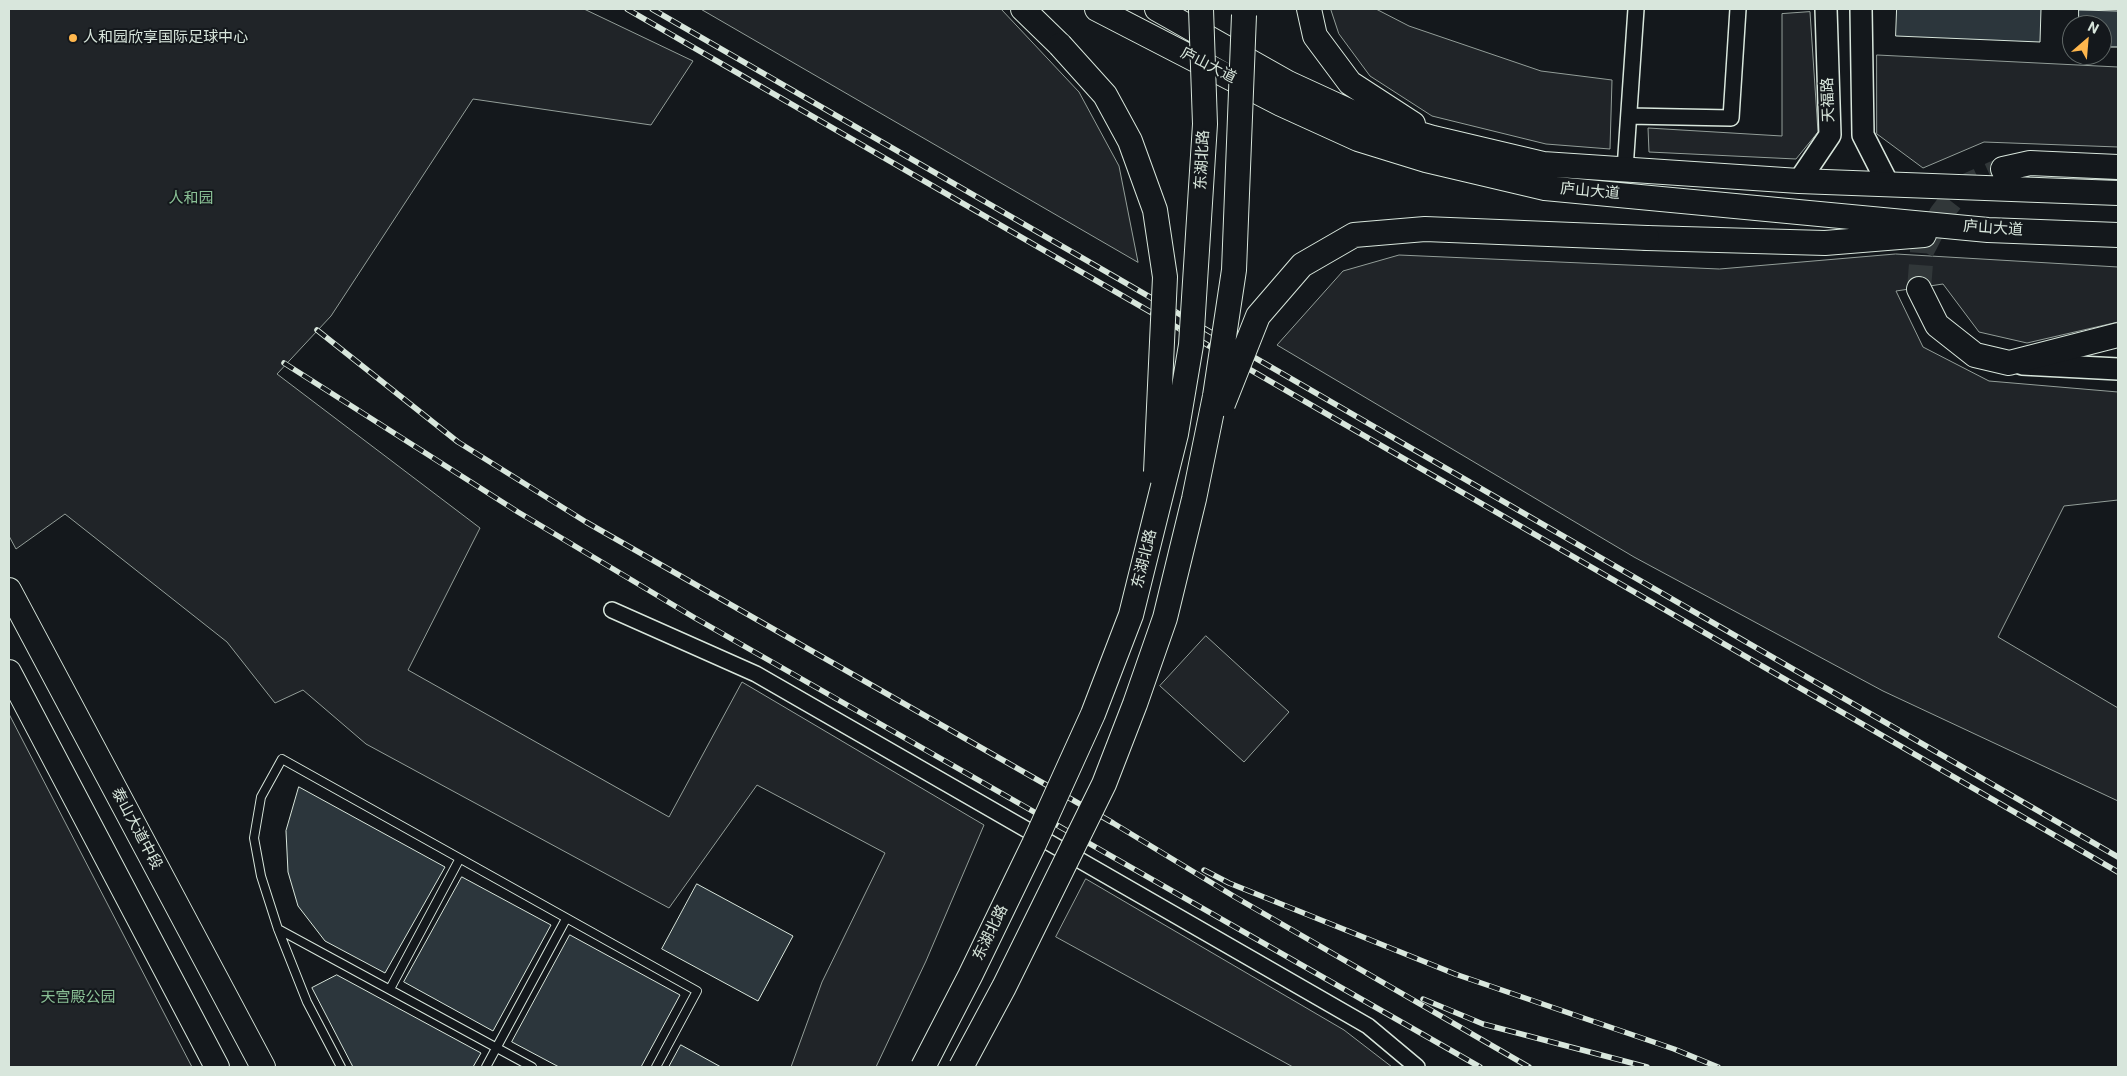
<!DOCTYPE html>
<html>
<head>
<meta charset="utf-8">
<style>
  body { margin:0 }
  #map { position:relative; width:2127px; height:1076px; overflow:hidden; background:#14181c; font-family:Roboto,sans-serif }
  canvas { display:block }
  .frame { position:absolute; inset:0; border:10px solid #d8e6dc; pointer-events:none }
  .north { position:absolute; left:2062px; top:15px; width:50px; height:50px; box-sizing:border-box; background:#14181c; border:1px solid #626a69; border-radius:50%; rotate:27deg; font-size:14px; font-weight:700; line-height:20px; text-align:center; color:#d8e6dc }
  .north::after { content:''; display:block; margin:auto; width:18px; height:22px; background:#ffb74d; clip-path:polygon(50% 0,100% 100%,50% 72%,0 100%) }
</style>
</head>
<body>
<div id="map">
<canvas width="2127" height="1076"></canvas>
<div class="frame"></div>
<div class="north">N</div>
</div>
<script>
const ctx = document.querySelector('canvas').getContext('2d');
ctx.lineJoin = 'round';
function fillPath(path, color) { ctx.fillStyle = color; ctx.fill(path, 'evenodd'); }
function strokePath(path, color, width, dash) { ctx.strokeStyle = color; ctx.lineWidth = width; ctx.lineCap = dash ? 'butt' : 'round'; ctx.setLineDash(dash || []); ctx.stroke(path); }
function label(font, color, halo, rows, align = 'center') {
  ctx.font = font + ' Roboto,"Noto Sans SC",sans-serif'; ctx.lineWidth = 4; ctx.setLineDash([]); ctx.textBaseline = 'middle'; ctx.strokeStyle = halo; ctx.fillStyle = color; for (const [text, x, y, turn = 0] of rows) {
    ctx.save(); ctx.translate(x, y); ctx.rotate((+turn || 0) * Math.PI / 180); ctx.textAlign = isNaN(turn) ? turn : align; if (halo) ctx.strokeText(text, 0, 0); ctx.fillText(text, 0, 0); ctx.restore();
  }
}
const green = new Path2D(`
  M 9,9 L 584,9 L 693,61 L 651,125 L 473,99 L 331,316 L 277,374 L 480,528 L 408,670 L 669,817 L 742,682 L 984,825 L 926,961 L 876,1067 L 791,1067 L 822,982 L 885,853 L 757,785 L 669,908 L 366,744 L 303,690 L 275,703 L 227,642 L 65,514 L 16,549 L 9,536 Z
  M 701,9 L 1001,9 L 1079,92 L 1119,166 L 1138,262 Z
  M 1331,9 L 1376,9 L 1409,26 L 1541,71 L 1612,80 L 1610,149 L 1546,144 L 1432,116 L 1370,76 L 1339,34 Z
  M 1810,12 L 1818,132 L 1796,159 L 1649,152 L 1648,128 L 1782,136 L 1782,14 Z
  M 1877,55 L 2118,67 L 2118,147 L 1984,142 L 1923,168 L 1877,134 Z
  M 1896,254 L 2118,267 L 2118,322 L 2027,343 L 1979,332 L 1943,284 L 1896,291 L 1923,347 L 1989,381 L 2118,392 L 2118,500 L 2064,506 L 1998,637 L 2118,708 L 2118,801 L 1883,691 L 1634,557 L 1277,345 L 1343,271 L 1399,255 L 1719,269 Z
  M 1206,636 L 1289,712 L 1244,762 L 1160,686 Z
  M 9,714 L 192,1067 L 9,1067 Z
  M 1086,879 L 1344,1030 L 1392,1067 L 1293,1067 L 1056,937 Z`);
fillPath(green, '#202428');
strokePath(green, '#939e99', 1);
const building = new Path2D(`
  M 1897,9 L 2041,9 L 2040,42 L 1896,36 Z
  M 2079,10 L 2118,11 L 2118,47 L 2102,47 L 2102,25 L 2079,25 Z
  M 299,787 L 445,867 L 385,973 L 325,941 L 298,906 L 288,872 L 286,831 Z
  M 462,877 L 551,925 L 493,1031 L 404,982 Z
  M 697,884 L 793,936 L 758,1001 L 662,949 Z
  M 570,935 L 680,995 L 641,1067 L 559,1067 L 512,1042 Z
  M 337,975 L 481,1053 L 473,1067 L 353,1067 L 312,988 Z
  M 681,1045 L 721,1067 L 669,1067 Z`);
fillPath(building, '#2c363c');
strokePath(building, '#d8e6dc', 1);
strokePath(new Path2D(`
  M 1919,289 L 1922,251 L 1941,214 L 1961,188 L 2003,169`), '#313739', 24, [24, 12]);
const lane = new Path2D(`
  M 278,929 L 532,1067
  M 390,989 L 459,860
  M 341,1067 L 307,1002 L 278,929 L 261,876 L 254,838 L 261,797 L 282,759 L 697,991 L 656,1067
  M 486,1067 L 566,919`);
const street = new Path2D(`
  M 1629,116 L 1731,118 L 1738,9
  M 1625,169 L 1636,9
  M 612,610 L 756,674 L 1368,1026 L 1417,1067`);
const secondary = new Path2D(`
  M 1861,9 L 1863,135 L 1888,184
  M 1799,181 L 1830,135 L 1826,9
  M 2022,364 L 2118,369`);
const primary = new Path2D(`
  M 1023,9 L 1060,45
  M 1097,9 L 1281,104 L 1358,139 L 1426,160 L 1545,188 L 1988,230 L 2118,235
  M 1157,9 L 1288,83 L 1362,117 L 1433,138 L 1543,164 L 1799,181 L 2118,193
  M 1309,9 L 1315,36 L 1350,83 L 1413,124
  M 2003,169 L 2030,163 L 2118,167
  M 1647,238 L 1825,243 L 1924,235
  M 1919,289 L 1937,325 L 1975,355 L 2009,363 L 2118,335
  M 9,590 L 263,1067
  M 9,672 L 217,1067`);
strokePath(lane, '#d8e6dc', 10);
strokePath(street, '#d8e6dc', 18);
strokePath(secondary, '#d8e6dc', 24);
strokePath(primary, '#d8e6dc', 26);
strokePath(lane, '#14181c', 8);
strokePath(street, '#14181c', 15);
strokePath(secondary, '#14181c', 21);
strokePath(primary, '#14181c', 24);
const rail = new Path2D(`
  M 627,9 L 2118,872
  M 652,9 L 2118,857
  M 317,330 L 458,442 L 586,522 L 1113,823 L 1235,897 L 1529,1067
  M 284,363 L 518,512 L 695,618 L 1480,1067
  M 1204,870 L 1229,883 L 1455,974 L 1674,1049 L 1718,1067
  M 1423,999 L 1483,1024 L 1647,1067`);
strokePath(rail, '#d8e6dc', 5.5);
strokePath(rail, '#14181c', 4, [11]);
const primaryBridge = new Path2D(`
  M 1060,45 L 1105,95 L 1130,141 L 1155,210 L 1165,277 L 1156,472
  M 1223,404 L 1258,316 L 1302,265 L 1354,235 L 1425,229 L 1647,238
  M 923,1067 L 970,976 L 1034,844 L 1093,714 L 1131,615 L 1176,434 L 1191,345 L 1205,124 L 1201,9
  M 961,1067 L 1004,987 L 1104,784 L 1135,704 L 1165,618 L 1194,499 L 1215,396 L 1234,270 L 1244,15`);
strokePath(primaryBridge, '#d8e6dc', 26, []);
strokePath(primaryBridge, '#14181c', 24);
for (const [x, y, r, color] of [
  [73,38,5,"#ffb74d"]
]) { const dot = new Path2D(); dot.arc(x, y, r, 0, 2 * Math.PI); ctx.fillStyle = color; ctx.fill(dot); strokePath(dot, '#14181c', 2); }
label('15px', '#d8e6dc', '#14181c', [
  ["人和园欣享国际足球中心",83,38]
], 'left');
label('15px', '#d8e6dc', '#14181c', [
  ["庐山大道",1208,66,27],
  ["天福路",1829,100,-92],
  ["东湖北路",1203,160,-87],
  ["庐山大道",1590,192,5],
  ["庐山大道",1993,229,4],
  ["东湖北路",1145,559,-76],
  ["泰山大道中段",136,829,62],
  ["东湖北路",991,933,-64]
]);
label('15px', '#8ac095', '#14181c', [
  ["人和园",191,199],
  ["天宫殿公园",78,998]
]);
</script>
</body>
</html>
